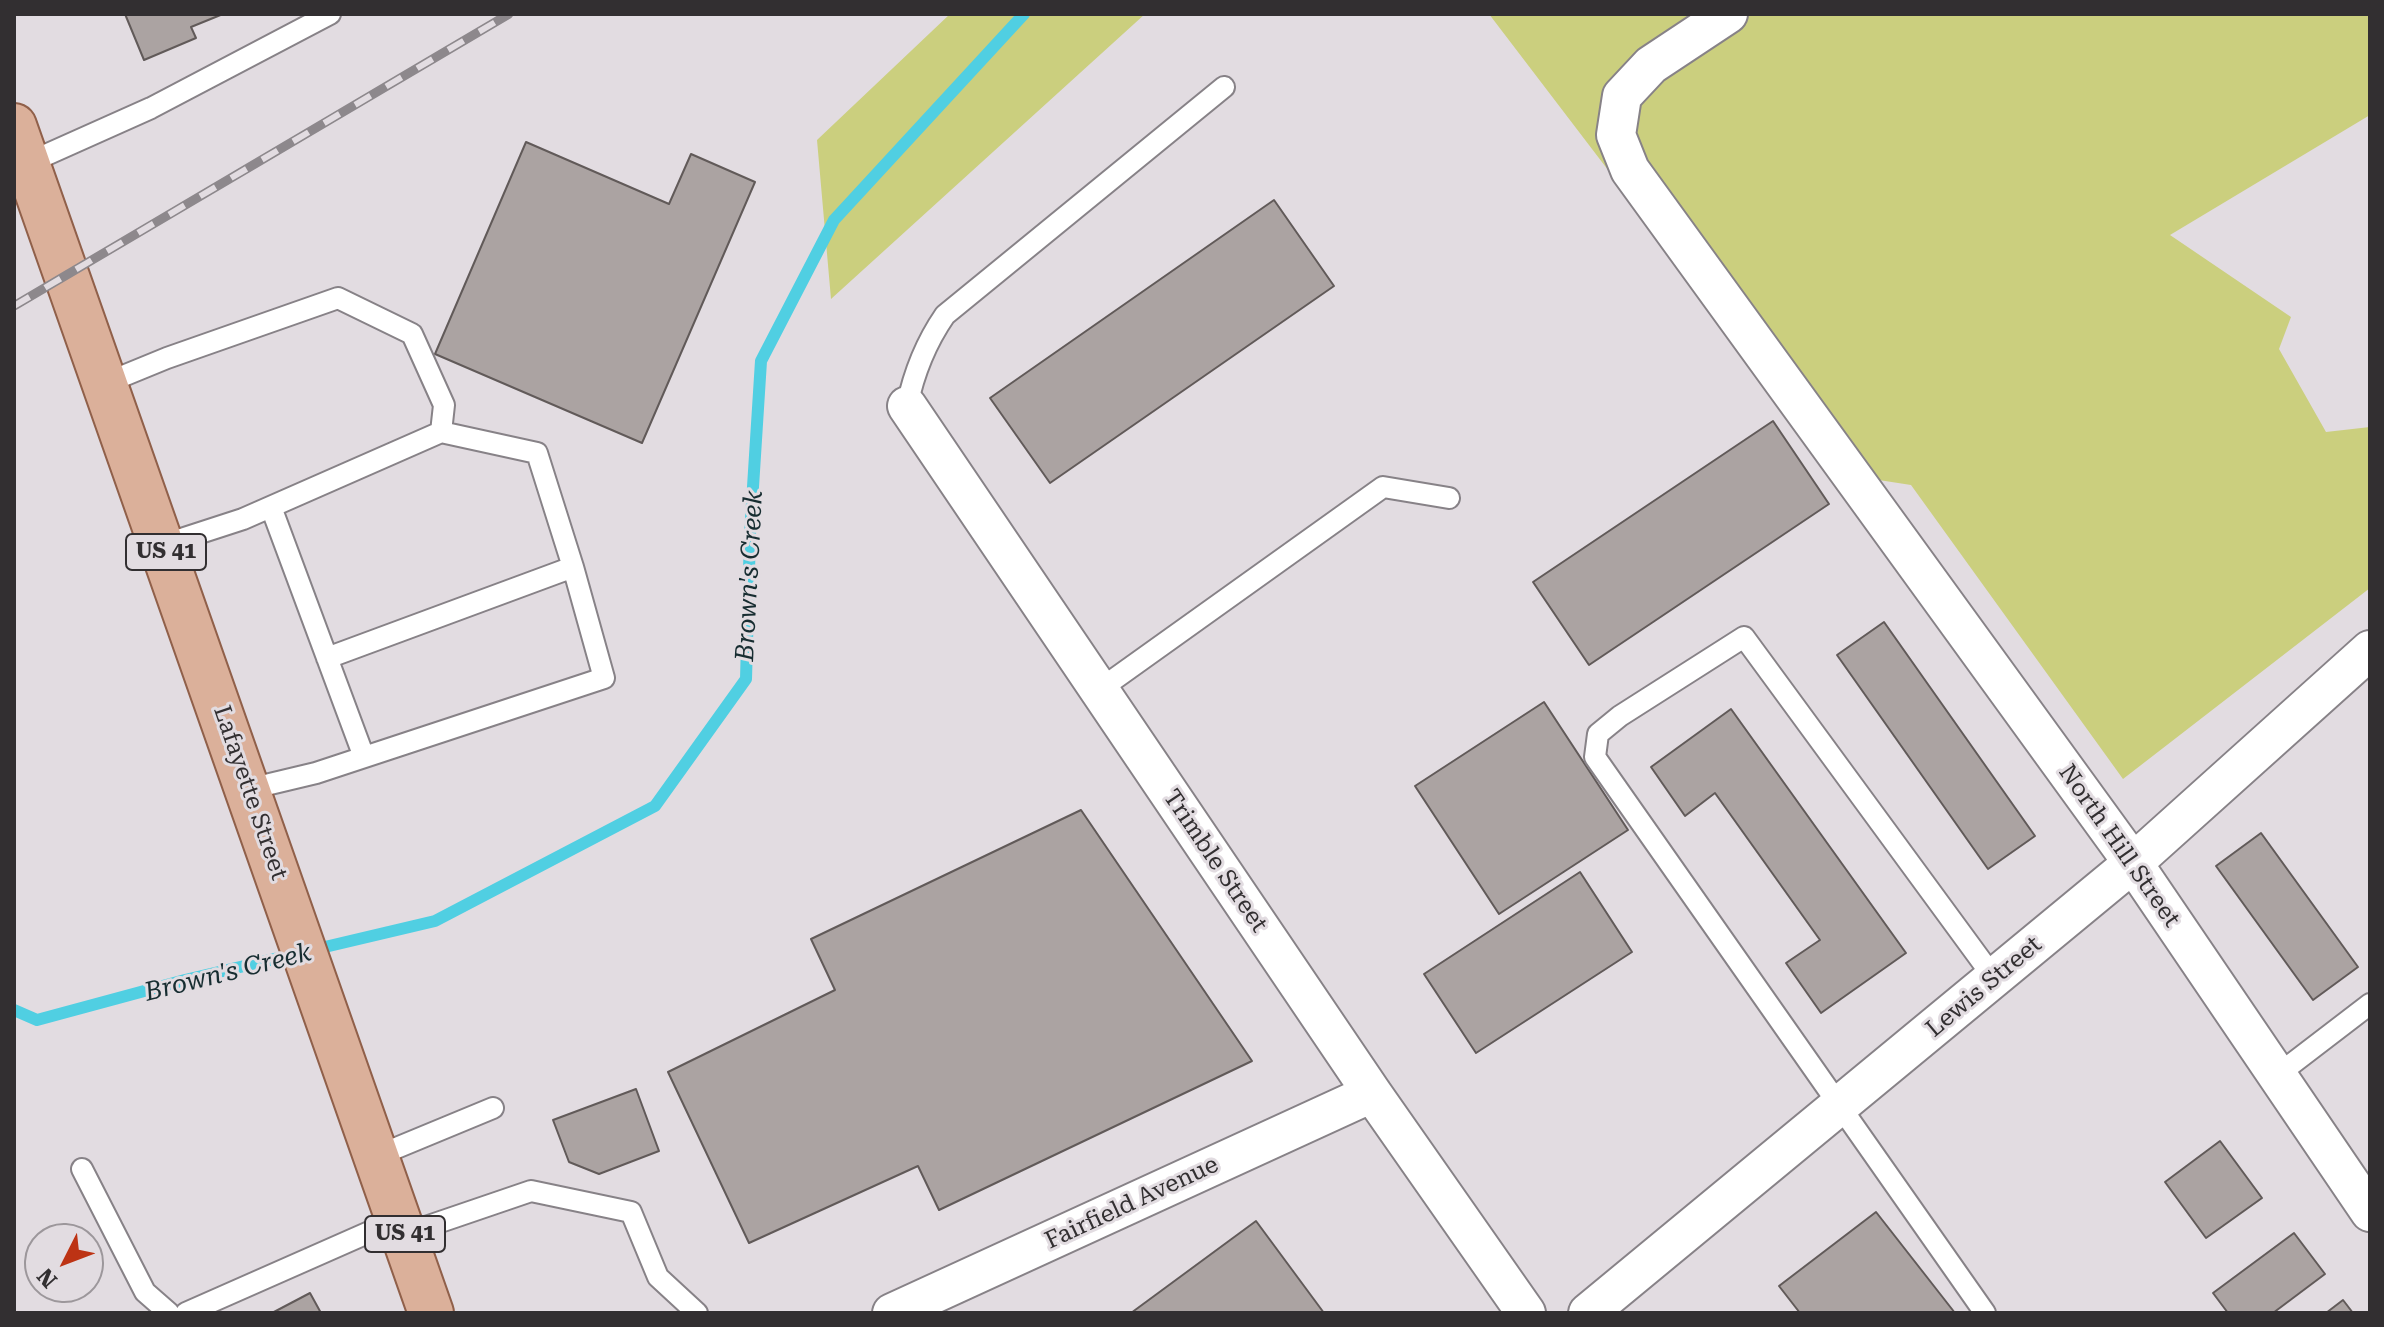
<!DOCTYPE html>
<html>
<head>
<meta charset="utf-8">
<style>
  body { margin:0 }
  #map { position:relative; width:2384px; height:1327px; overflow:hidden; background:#e2dce1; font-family:"Roboto Serif",serif }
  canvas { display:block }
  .frame { position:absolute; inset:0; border:16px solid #322f31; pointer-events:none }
  .north { position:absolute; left:24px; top:1223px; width:80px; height:80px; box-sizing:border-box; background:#e2dce1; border:2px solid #9c979b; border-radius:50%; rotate:228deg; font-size:22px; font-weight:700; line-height:32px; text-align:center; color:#322f31 }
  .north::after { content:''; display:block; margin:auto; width:28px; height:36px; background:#bd3314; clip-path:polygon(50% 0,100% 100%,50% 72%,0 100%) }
</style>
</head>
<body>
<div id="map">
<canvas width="2384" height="1327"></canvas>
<div class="frame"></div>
<div class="north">N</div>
</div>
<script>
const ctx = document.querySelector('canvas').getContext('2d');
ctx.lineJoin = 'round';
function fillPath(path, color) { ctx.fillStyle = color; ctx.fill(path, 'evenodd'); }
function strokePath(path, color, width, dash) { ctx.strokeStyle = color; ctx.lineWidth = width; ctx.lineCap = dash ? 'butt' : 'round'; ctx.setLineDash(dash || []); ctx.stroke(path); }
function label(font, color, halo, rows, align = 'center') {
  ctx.font = font + ' "Roboto Serif",serif'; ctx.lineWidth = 6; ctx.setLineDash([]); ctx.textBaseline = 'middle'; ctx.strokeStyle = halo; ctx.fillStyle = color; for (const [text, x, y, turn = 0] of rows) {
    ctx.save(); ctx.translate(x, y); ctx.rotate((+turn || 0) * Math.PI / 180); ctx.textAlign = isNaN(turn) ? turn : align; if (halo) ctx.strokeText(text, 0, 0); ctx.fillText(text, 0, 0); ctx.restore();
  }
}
fillPath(new Path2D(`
  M 950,14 L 1145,14 L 831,299 L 817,140 Z
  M 1489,14 L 2370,14 L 2370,115 L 2170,235 L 2291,317 L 2279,349 L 2326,432 L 2370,427 L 2370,588 L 2123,779 L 1911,485 L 1840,474 Z`), '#cbcf7e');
strokePath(new Path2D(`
  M 14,1010 L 37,1020 L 185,980 L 435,921 L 655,806 L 746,679 L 750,534 L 761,361 L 834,220 L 1024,14`), '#50cfe2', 12);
const building = new Path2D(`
  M 125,14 L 223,14 L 191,27 L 196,38 L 144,60 Z
  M 526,142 L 669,204 L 691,154 L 755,182 L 642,443 L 435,354 Z
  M 1274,200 L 1334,286 L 1050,483 L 990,398 Z
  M 1773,421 L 1829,504 L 1589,665 L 1533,582 Z
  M 1884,622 L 2035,836 L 1988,869 L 1837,655 Z
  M 1544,702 L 1628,830 L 1499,914 L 1415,786 Z
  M 1731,709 L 1906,953 L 1821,1013 L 1786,963 L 1820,940 L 1715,793 L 1685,816 L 1651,767 Z
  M 1081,810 L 1252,1061 L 939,1210 L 918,1166 L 749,1243 L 668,1072 L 835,990 L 811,939 Z
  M 2261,833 L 2358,967 L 2313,1000 L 2216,866 Z
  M 1580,872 L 1632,952 L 1476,1053 L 1424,974 Z
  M 636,1089 L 659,1151 L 599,1174 L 569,1162 L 553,1120 Z
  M 2220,1141 L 2262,1198 L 2206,1238 L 2165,1182 Z
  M 1876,1212 L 1955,1313 L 1800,1313 L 1779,1286 Z
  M 1256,1221 L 1324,1313 L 1131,1313 Z
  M 2294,1233 L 2325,1274 L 2273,1313 L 2228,1313 L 2213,1293 Z
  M 310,1293 L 321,1313 L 272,1313 Z
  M 2343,1300 L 2353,1313 L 2326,1313 Z`);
fillPath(building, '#aba3a2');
strokePath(building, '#615a59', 2);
const service = new Path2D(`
  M 28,163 L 151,108 L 330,14
  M 106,383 L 167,358 L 338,298 L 412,334 L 444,405 L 441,432 L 243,519 L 163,545
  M 907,406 C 914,372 925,344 945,315 L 1224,87
  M 271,507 L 364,757
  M 327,658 L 573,567
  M 1099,690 L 1383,487 L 1449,498
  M 249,789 L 316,773 L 604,678 L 573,567 L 537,453 L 441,432
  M 2276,1076 L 2370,1004
  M 377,1156 L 493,1108
  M 82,1169 L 145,1292 L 169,1313
  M 405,1234 L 531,1191 L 631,1212 L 658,1277 L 697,1313
  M 186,1313 L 399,1219
  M 1985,1313 L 1595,757 L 1598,734 L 1620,716 L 1744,637 L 1994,978`);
const minor = new Path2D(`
  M 1728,14 L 1651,65 L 1622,96 L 1616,135 L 1630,170 L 2133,863 L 2370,1212
  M 907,406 L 1372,1093 L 1526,1313
  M 892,1313 L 1372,1093
  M 1588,1313 L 2133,863 L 2370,650`);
const primary = new Path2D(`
  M 14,126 L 431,1313`);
strokePath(service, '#878287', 24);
strokePath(minor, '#878287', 42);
strokePath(primary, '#90604a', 48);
strokePath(service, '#fff', 20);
strokePath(minor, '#fff', 38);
strokePath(primary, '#dbb09a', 44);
const rail = new Path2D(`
  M 14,306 L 509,14`);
strokePath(rail, '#8d888c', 9);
strokePath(rail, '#e2dce1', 6, [18]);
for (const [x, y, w] of [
  [166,552,80],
  [405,1234,80]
]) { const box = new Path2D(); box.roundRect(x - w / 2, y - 18, w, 36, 6); ctx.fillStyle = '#e2dce1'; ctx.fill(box); strokePath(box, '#322f31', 2); }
label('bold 22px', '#322f31', null, [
  ["US 41",166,552],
  ["US 41",405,1234]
]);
label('24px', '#322f31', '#e2dce1', [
  ["Lafayette Street",250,793,71],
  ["North Hill Street",2119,846,55],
  ["Trimble Street",1215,861,56],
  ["Lewis Street",1984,987,-40],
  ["Fairfield Avenue",1132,1203,-25]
]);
label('italic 26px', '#172d31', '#e2dce1', [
  ["Brown's Creek",750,576,-87],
  ["Brown's Creek",228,973,-14]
]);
</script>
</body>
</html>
